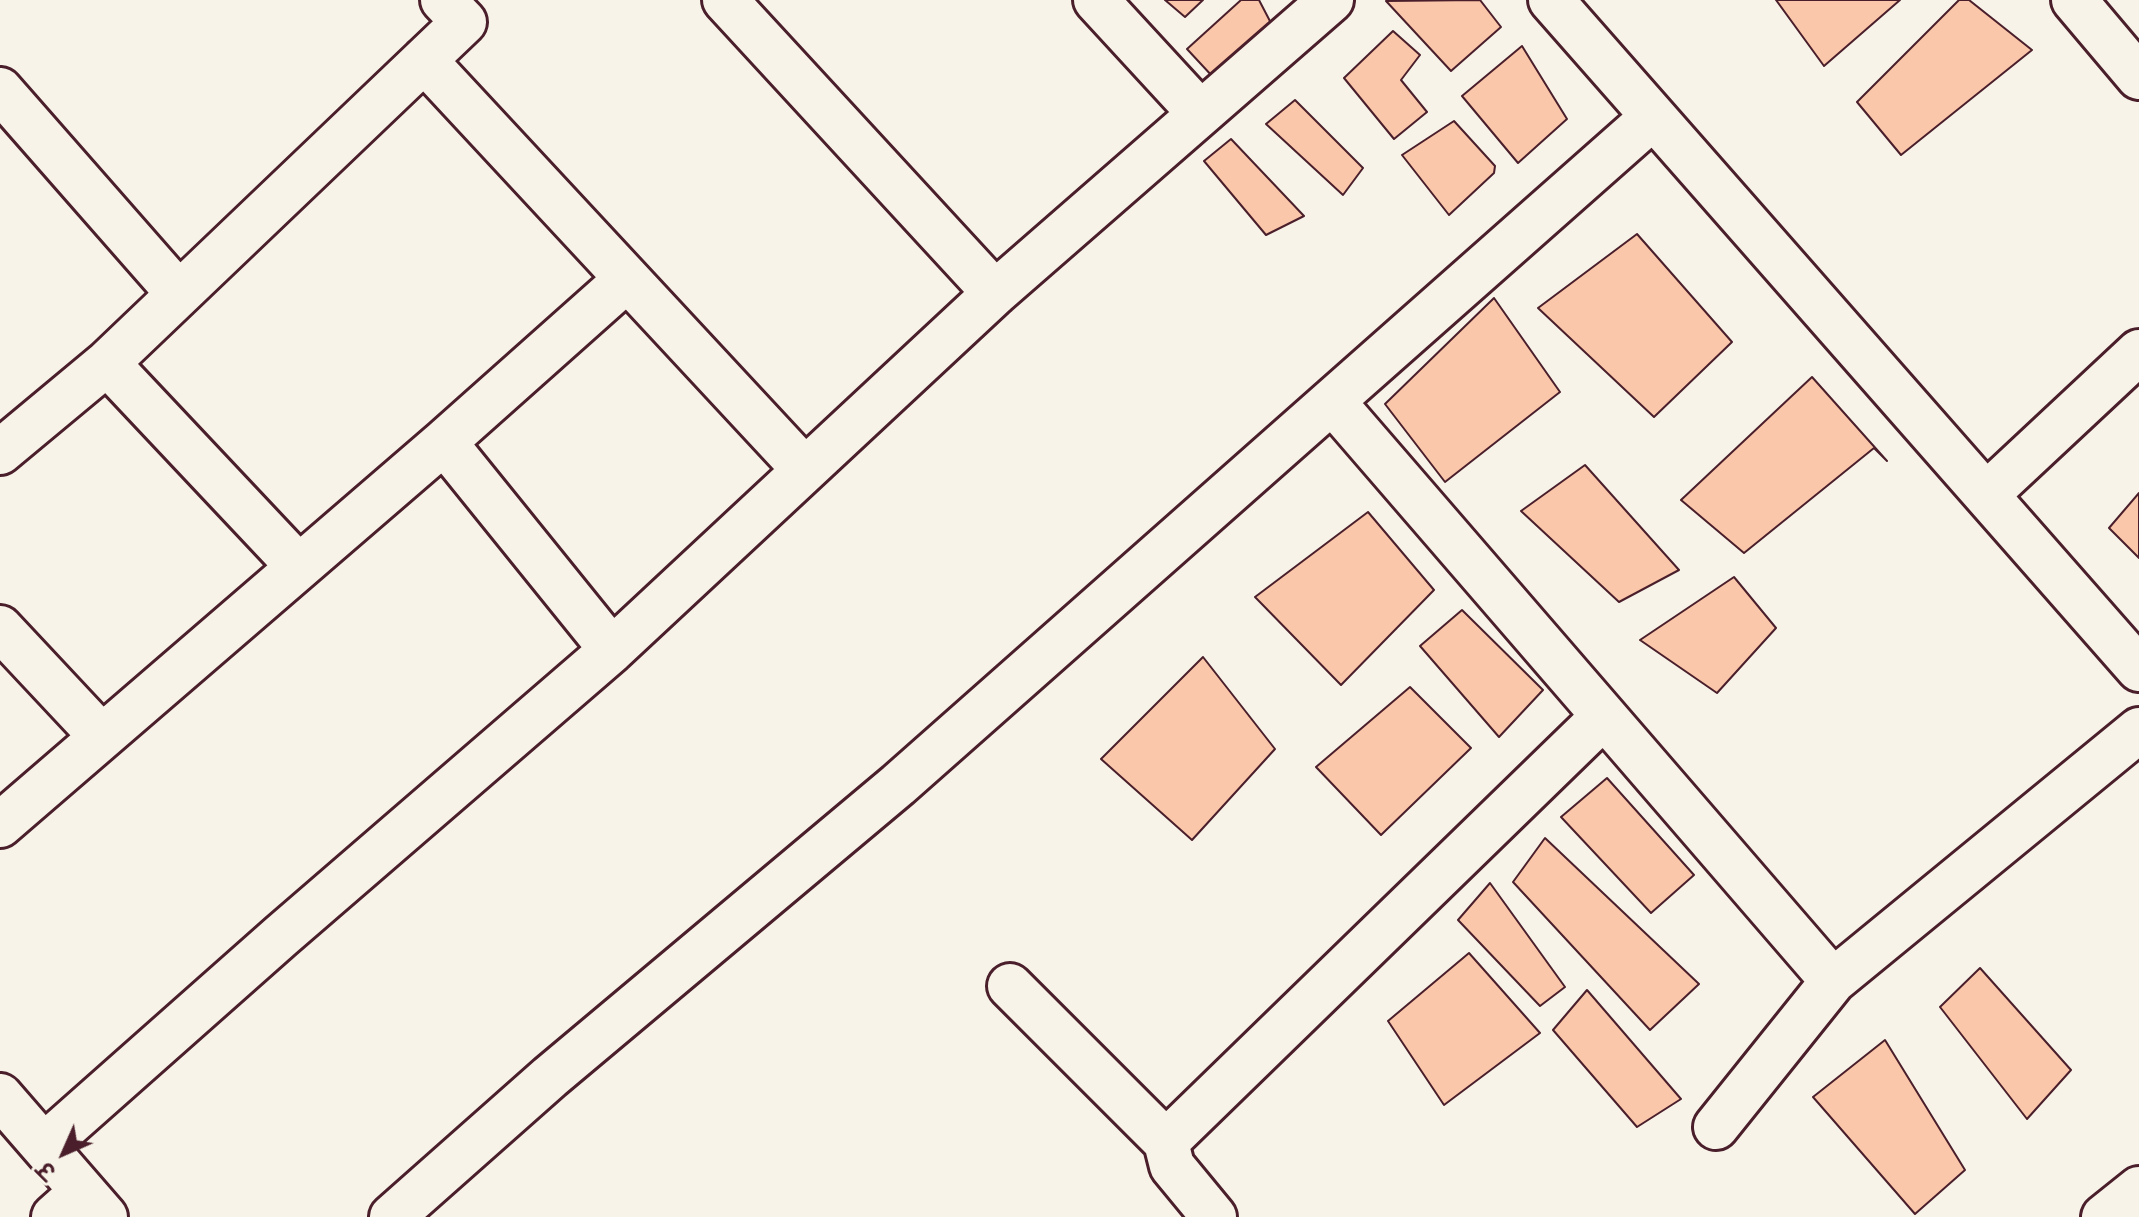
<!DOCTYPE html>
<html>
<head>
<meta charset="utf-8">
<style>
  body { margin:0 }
  #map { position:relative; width:2139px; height:1217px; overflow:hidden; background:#f7f3e8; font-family:"Shantell Sans","Playpen Sans Deva",sans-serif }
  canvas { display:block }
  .north { position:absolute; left:24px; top:1113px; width:80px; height:80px; -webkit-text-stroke:6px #f7f3e8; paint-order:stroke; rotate:225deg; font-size:22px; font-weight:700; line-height:32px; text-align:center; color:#4a1f2b }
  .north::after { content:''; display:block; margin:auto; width:28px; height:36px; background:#4a1f2b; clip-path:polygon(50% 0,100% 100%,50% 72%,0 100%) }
</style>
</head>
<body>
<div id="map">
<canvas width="2139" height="1217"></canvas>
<div class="north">उ</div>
</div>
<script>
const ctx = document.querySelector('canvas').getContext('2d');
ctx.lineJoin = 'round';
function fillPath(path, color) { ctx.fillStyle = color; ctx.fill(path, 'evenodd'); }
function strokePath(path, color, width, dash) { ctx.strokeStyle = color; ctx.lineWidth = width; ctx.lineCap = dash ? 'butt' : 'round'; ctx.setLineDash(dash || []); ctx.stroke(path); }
const building = new Path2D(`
  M 1165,0 L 1203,0 L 1185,17 Z
  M 1241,0 L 1259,0 L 1272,25 L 1213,77 L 1187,49 Z
  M 1480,0 L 1501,27 L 1451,71 L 1386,1 Z
  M 1776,0 L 1900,0 L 1824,66 Z
  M 1959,0 L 1969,0 L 2032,50 L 1901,155 L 1857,102 Z
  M 1393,31 L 1420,55 L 1401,80 L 1427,112 L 1394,139 L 1344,78 Z
  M 1522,46 L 1567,119 L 1518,163 L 1462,96 Z
  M 1295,100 L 1363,168 L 1343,195 L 1266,124 Z
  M 1454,121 L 1495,166 L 1494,173 L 1449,215 L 1402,155 Z
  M 1231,139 L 1304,216 L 1266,235 L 1204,161 Z
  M 1637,234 L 1732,342 L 1654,417 L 1538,308 Z
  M 1494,298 L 1560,392 L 1445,482 L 1385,404 Z
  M 1812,377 L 1887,461 L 1874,448 L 1744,553 L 1681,500 Z
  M 1585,465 L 1679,570 L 1619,602 L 1521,511 Z
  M 2139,493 L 2139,558 L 2109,528 Z
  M 1368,512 L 1434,590 L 1341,685 L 1255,597 Z
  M 1734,577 L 1776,628 L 1717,693 L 1640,640 Z
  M 1462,610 L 1543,690 L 1499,737 L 1420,646 Z
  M 1203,657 L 1275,749 L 1192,840 L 1101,759 Z
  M 1410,687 L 1471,748 L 1381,835 L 1316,767 Z
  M 1607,778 L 1694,875 L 1651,913 L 1561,817 Z
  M 1545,838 L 1699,984 L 1650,1030 L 1513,882 Z
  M 1490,883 L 1565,987 L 1540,1006 L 1458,920 Z
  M 1469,953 L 1540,1033 L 1444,1105 L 1388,1021 Z
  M 1980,968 L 2071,1070 L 2027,1119 L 1940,1007 Z
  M 1587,990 L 1681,1099 L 1637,1127 L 1553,1030 Z
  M 1885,1040 L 1965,1170 L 1915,1214 L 1813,1097 Z`);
fillPath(building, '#fac7aa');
strokePath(building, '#4a1f2b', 2);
const minor = new Path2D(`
  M 725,0 L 995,293
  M 1096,0 L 1200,113
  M 1551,0 L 2139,669
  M 2074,0 L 2139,77
  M 424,60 L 805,470
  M 0,90 L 179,294
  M 107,363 L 299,567
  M 1332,401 L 1833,981 L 2139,730
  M 444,442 L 612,650
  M 0,452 L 107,363 L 464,22 L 443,0
  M 1986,495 L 2139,352
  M 0,628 L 102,737
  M 0,825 L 444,442 L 627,279
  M 1010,986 L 1166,1142 L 1172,1166 L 1214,1217
  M 0,1096 L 105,1217
  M 1716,1127 L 1833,981
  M 1166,1142 L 1604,716
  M 44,1146 L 281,936 L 612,650 L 995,293 L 1331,0
  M 54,1217 L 82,1192
  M 392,1217 L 550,1077 L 898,785 L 1653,117
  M 2104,1217 L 2139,1189`);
strokePath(minor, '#4a1f2b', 50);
strokePath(minor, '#f7f3e8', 44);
</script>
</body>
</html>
